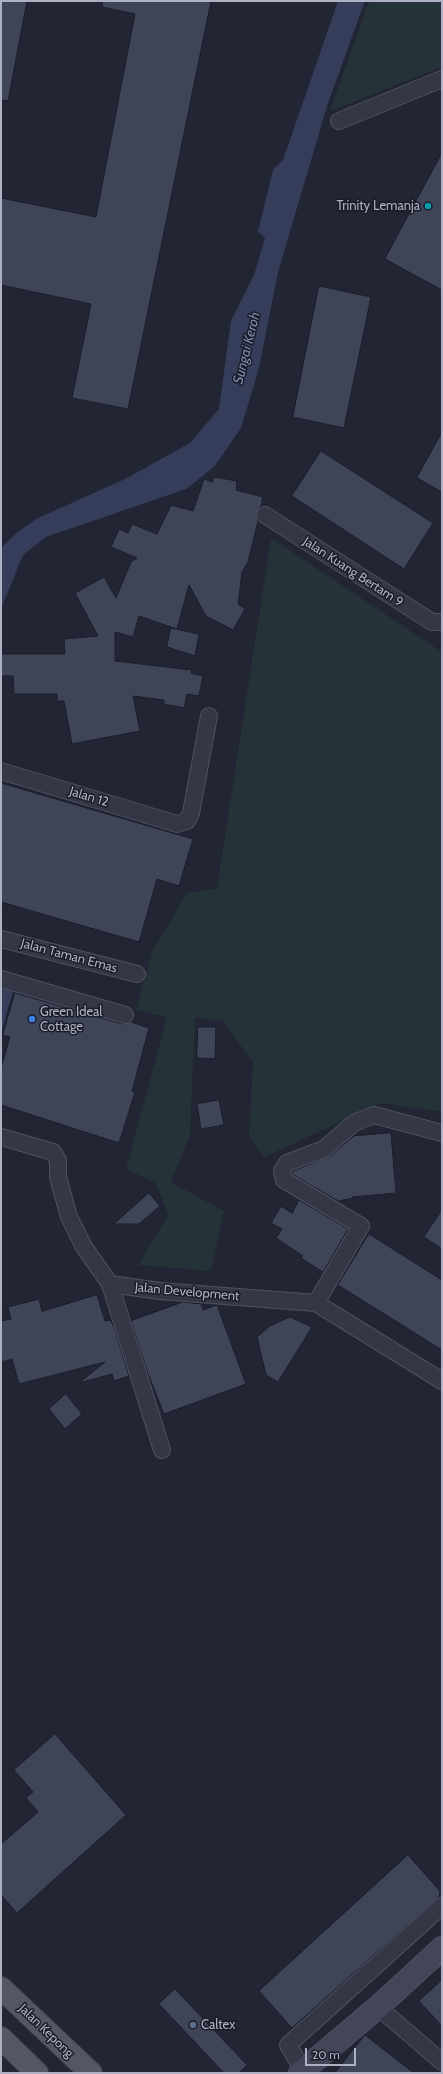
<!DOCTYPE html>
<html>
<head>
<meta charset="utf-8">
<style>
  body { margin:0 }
  #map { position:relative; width:443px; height:2074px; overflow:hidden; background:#212534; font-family:Cabin,sans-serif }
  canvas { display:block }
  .frame { position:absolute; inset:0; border:2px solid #aeb1c2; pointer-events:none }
  .scale { position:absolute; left:305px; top:2048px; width:51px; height:18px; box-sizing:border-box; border:2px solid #aeb1c2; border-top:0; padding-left:5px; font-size:12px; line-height:14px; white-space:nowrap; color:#aeb1c2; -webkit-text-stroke:3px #191d29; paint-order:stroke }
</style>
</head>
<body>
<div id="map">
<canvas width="443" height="2074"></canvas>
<div class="frame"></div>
<div class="scale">20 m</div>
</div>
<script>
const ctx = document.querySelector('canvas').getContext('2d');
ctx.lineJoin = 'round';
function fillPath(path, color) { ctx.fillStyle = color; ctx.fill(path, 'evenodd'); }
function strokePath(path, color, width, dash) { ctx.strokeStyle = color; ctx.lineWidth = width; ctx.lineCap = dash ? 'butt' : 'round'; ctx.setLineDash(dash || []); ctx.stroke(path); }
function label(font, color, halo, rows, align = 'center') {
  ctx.font = font + ' Cabin,sans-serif'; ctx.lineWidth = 3; ctx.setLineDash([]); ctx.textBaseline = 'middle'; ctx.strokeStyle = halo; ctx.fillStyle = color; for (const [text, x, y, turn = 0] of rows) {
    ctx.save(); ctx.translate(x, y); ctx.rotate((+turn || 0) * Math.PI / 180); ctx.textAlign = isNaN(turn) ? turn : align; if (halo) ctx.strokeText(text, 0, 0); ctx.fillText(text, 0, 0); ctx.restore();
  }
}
fillPath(new Path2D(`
  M 369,1 L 442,1 L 442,67 L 330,111 Z
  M 271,538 L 442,652 L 442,1112 L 382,1103 L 264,1157 L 249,1136 L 253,1063 L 223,1021 L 195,1017 L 190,1135 L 171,1182 L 224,1211 L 211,1271 L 138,1265 L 168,1215 L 156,1183 L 126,1169 L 167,1017 L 136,1010 L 152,952 L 187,893 L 217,888 Z`), '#253338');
fillPath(new Path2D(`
  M 338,1 L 365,1 L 328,103 L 278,272 L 259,368 L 241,428 L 214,467 L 186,489 L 46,537 L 23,555 L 1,609 L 1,548 L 13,536 L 36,519 L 125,479 L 190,443 L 219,409 L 231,321 L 254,275 L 265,238 L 258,232 L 273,170 L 283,160 Z
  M 1,988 L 13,991 L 1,1033 Z`), '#353d5a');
const building = new Path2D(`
  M 1,1 L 27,1 L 8,101 L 1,100 Z
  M 103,1 L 211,1 L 128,409 L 72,398 L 91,304 L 1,285 L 1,198 L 96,217 L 135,14 L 102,7 Z
  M 442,153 L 442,290 L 385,259 Z
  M 319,286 L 371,297 L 344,428 L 293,417 Z
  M 442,432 L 442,492 L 417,478 Z
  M 321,451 L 433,523 L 404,569 L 292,496 Z
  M 214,477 L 237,481 L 236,490 L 263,497 L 261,506 L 256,514 L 258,521 L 248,562 L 242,572 L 238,604 L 245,609 L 233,630 L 206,616 L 189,585 L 177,629 L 139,616 L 133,637 L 115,632 L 115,661 L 192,670 L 191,673 L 203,676 L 199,696 L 187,694 L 184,708 L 164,704 L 164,700 L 133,696 L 140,731 L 72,744 L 64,701 L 57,701 L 57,694 L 14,694 L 13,676 L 1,676 L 1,654 L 65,654 L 64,639 L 98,636 L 75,593 L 104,577 L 116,598 L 131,562 L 137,558 L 111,547 L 119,529 L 128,533 L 132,524 L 157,534 L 171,505 L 193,511 L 204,479 L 212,482 Z
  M 171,628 L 199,634 L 195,656 L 167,647 Z
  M 1,783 L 193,839 L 179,886 L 157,879 L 139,942 L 1,902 Z
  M 15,993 L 122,1024 L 131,1022 L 149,1028 L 132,1091 L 135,1092 L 119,1143 L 1,1105 L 1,1068 L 10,1037 L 3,1035 Z
  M 198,1027 L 216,1027 L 215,1059 L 197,1058 Z
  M 219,1100 L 224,1125 L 201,1129 L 197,1104 Z
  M 391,1133 L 396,1193 L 352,1197 L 353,1198 L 338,1201 L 292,1174 L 293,1171 L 330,1156 L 354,1136 Z
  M 149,1193 L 160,1206 L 139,1224 L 114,1224 Z
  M 299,1200 L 348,1229 L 323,1272 L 301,1258 L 303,1256 L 276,1238 L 282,1229 L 271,1223 L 281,1206 L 292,1213 Z
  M 442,1210 L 442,1249 L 424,1237 Z
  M 369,1234 L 442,1280 L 442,1350 L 338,1285 Z
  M 97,1295 L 105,1321 L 110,1320 L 114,1327 L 129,1376 L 114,1381 L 112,1374 L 79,1383 L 105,1362 L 19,1384 L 12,1359 L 1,1362 L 1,1321 L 11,1319 L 8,1307 L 39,1299 L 42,1311 Z
  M 183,1302 L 201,1304 L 203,1310 L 217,1305 L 246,1384 L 164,1414 L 147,1371 L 131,1321 Z
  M 290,1317 L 312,1327 L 278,1382 L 266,1375 L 257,1337 L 270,1326 Z
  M 66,1394 L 82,1414 L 65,1429 L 49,1409 Z
  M 55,1734 L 126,1815 L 17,1913 L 1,1895 L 1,1844 L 38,1812 L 26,1798 L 33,1792 L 14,1770 Z
  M 408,1855 L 440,1891 L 439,1897 L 292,2028 L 259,1991 Z
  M 442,1980 L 442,2026 L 419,2001 Z
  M 175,1989 L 247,2065 L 239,2073 L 224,2073 L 159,2004 Z
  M 365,2035 L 388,2053 L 414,2073 L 335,2073 Z`);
fillPath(building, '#3f4457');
strokePath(building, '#1b1f2b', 1);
const street = new Path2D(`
  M 339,121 L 442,79
  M 265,515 L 432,622 L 442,622
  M 1,771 L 177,824 L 187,821 L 191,813 L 209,716
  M 1,939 L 137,974
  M 1,979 L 125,1015
  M 1,1137 L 53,1152 L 58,1160 L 58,1177 L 69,1217 L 84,1247 L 110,1284 L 160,1291 L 316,1303 L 442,1381
  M 110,1284 L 162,1450
  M 316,1303 L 361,1226 L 284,1180 L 282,1171 L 287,1163 L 324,1149 L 354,1123 L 374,1115 L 442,1133
  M 378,2007 L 442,2062
  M 303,2070 L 288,2045 L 442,1906`);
const secondary = new Path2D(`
  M 300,2073 L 378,2007 L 442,1948`);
const primary = new Path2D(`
  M 1,1988 L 91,2073
  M 1,2038 L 37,2073`);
strokePath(street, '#4e5260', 18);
strokePath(secondary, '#4e5260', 24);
strokePath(primary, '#3d414e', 24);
strokePath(street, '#343745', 16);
strokePath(secondary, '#424657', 22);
strokePath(primary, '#525665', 22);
strokePath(new Path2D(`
  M 1,2072 L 2,2073`), '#565a6c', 3, [4, 4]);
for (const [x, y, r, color] of [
  [428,206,4,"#0f9aa8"],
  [32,1019,4,"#3f7fe0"],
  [193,2025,4,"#5c6f8a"]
]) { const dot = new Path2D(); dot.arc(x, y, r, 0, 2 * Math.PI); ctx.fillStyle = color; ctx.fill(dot); strokePath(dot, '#191d29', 1.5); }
label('13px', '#aeb1c2', '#191d29', [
  ["Trinity Lemanja",420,206,"right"],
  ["Green Ideal",40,1012],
  ["Cottage",40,1027],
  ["Caltex",201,2025]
], 'left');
label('13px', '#aeb1c2', '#191d29', [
  ["Jalan Kuang Bertam 9",353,572,33],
  ["Jalan 12",89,797,17],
  ["Jalan Taman Emas",69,956,15],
  ["Jalan Development",187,1292,5],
  ["Jalan Kepong",46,2031,44]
]);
label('italic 14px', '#808aad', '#191d29', [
  ["Sungai Keroh",247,348,-76]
]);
</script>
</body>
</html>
